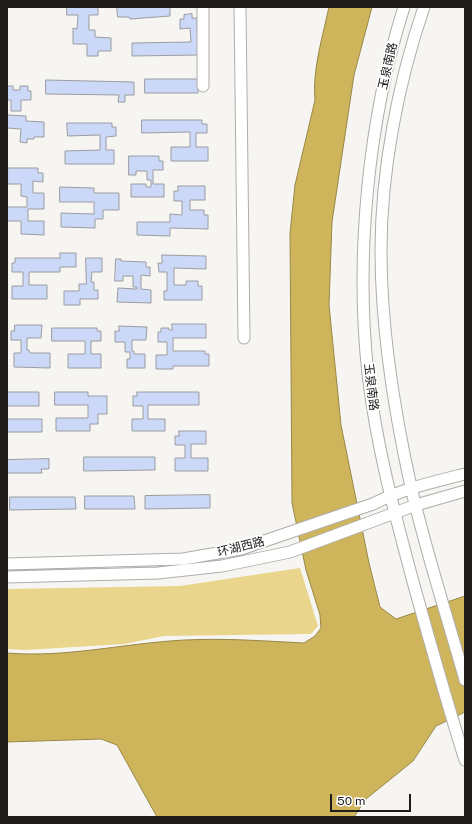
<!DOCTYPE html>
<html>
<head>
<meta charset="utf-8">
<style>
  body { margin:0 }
  #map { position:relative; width:472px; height:824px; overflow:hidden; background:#f6f5f1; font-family:"Public Sans",sans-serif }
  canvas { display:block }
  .frame { position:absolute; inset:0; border:8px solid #1d1c1b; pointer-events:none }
  .scale { position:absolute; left:330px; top:794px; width:81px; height:18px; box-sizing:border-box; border:2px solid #1d1c1b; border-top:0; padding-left:5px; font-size:12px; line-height:14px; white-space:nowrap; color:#1d1c1b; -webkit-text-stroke:3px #fff; paint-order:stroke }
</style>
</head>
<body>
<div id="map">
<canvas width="472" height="824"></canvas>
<div class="frame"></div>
<div class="scale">50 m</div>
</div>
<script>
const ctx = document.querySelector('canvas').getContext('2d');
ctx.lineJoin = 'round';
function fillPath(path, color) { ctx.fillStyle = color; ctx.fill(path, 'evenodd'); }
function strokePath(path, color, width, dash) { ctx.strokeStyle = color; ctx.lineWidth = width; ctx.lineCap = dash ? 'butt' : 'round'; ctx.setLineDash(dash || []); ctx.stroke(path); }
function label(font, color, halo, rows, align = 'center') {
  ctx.font = font + ' "Public Sans","Noto Sans SC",sans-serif'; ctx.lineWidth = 3.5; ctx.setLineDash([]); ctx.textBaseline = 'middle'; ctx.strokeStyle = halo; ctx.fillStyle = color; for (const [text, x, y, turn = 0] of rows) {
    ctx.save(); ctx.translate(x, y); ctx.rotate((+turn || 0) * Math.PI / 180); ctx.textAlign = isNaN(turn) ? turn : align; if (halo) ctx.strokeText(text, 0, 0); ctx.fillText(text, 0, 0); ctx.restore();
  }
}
fillPath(new Path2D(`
  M 300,568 L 318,626 L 311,634 L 164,636 L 124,644 L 25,650 L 7,649 L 7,589 L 180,586 Z`), '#e9d58b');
const water = new Path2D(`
  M 329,7 L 372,7 L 354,75 L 332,222 L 329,305 L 341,425 L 369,563 L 380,607 L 396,619 L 465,596 L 465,712 L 436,726 L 413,761 L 366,799 L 354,817 L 157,817 L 117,745 L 101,739 L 7,742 L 7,653 C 67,658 125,643 185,640 C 225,638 264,641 304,643 L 315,636 L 321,628 L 320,615 L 306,570 L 292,503 L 290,233 L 295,185 L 315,100 C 312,71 323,35 329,7 Z`);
fillPath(water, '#ceb55c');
strokePath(water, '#998748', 1);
const building = new Path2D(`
  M 67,7 L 98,7 L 98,15 L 89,15 L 89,30 L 95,30 L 95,37 L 111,38 L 111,51 L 98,51 L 98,56 L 87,56 L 87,44 L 73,44 L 73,28 L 77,29 L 78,15 L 67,15 Z
  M 117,7 L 170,7 L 170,16 L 130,19 L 129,17 L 118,17 Z
  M 192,14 L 192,18 L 197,18 L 198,55 L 132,56 L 132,43 L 191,42 L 190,28 L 180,29 L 180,19 L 184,19 L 184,15 Z
  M 145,79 L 198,79 L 198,93 L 145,93 Z
  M 46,80 L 134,82 L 134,95 L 125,95 L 125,102 L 118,102 L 119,95 L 46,94 Z
  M 7,86 L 13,86 L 13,90 L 20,90 L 20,86 L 28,86 L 28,91 L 31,91 L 31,100 L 21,100 L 21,111 L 11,111 L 11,100 L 7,100 Z
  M 7,115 L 26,116 L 26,121 L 44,122 L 44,137 L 34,137 L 34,139 L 27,139 L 27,143 L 20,142 L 21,129 L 7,128 Z
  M 142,120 L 202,120 L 202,124 L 207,124 L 207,133 L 196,133 L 196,147 L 208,147 L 208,161 L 171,161 L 171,147 L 190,147 L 190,132 L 142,133 Z
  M 67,123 L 112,123 L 112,127 L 116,127 L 116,136 L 106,137 L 106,150 L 114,150 L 114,164 L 65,164 L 65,151 L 100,150 L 100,135 L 68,136 Z
  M 129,156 L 159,156 L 159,161 L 163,161 L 163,170 L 153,170 L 153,184 L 164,184 L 164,197 L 131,197 L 131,184 L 146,184 L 146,187 L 151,187 L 151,180 L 147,180 L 147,171 L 136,171 L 136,175 L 129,175 Z
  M 8,168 L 38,168 L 38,173 L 43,173 L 43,182 L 33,181 L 33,193 L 44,193 L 44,209 L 28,209 L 28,221 L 44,221 L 44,235 L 21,234 L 21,221 L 7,221 L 7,207 L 27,207 L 27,197 L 21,196 L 21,184 L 8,184 Z
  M 178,186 L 205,186 L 205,200 L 190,200 L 190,210 L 204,210 L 204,215 L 208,215 L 208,229 L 170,228 L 170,236 L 137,235 L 137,222 L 170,222 L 170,214 L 182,215 L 182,201 L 174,201 L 174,191 L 178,191 Z
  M 60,187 L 94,188 L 94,193 L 119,193 L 119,210 L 103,210 L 103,219 L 95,219 L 95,228 L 61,227 L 61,213 L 94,214 L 94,202 L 60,202 Z
  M 60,253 L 76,253 L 76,267 L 60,267 L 60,272 L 29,272 L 29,285 L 47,285 L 47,299 L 12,299 L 12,286 L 23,286 L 23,272 L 12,272 L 12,263 L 15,263 L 15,258 L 60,258 Z
  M 162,255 L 206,256 L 206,269 L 174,268 L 174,285 L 186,285 L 186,281 L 198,281 L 198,286 L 202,286 L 202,300 L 164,300 L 164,291 L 167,291 L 167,272 L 159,272 L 158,263 L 162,263 Z
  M 86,258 L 102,258 L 102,272 L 92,272 L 91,282 L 94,282 L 94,290 L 98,290 L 98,299 L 80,299 L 80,305 L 64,305 L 64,291 L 79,291 L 79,284 L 86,284 Z
  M 116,259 L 121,259 L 121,261 L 146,262 L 146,267 L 150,267 L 150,276 L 141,275 L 141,289 L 151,290 L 151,303 L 117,302 L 118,288 L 137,289 L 137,287 L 133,287 L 133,276 L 123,276 L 123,281 L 115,281 Z
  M 172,324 L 206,324 L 206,338 L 173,338 L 173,351 L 205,351 L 205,354 L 209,354 L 209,366 L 173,366 L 173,369 L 156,369 L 156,355 L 167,355 L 167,342 L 158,342 L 158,332 L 161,332 L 161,328 L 169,328 L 169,330 L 172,330 Z
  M 15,325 L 42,325 L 41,338 L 27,338 L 27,350 L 29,350 L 30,353 L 50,353 L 50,368 L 14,367 L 14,353 L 21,353 L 21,340 L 11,340 L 11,331 L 14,331 Z
  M 119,326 L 147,327 L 146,340 L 132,340 L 132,351 L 134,351 L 134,354 L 145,354 L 145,368 L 127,368 L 127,359 L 130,359 L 130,352 L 125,352 L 125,342 L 115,342 L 115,331 L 119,331 Z
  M 52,328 L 97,328 L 97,331 L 101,331 L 101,341 L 91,341 L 91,354 L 101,354 L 101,368 L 68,368 L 68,354 L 85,354 L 85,341 L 52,341 Z
  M 7,392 L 39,392 L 39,406 L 7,406 L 7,419 L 42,419 L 42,432 L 7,432 Z
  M 55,392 L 88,392 L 88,396 L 107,396 L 107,414 L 98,414 L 98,424 L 90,424 L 90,431 L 56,431 L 56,418 L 88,418 L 88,405 L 55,405 Z
  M 137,392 L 199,392 L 199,405 L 148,405 L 148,419 L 165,419 L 165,431 L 132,431 L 132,419 L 143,419 L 143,406 L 133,406 L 133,396 L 137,396 Z
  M 179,431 L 206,431 L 206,444 L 191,444 L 191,458 L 208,458 L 208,471 L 175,471 L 175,458 L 185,458 L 185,445 L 175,445 L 175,436 L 179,436 Z
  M 84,457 L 155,457 L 155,470 L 84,471 Z
  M 49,459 L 49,469 L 41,469 L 42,473 L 7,473 L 7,460 Z
  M 210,495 L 210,508 L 145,509 L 145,496 Z
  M 85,496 L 134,496 L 135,509 L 85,509 Z
  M 10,497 L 75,497 L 76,509 L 10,510 Z`);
fillPath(building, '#cbd8f7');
strokePath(building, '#9b9ca0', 1);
const minor = new Path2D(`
  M 240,7 L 244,338
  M 404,7 C 368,120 355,256 368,374 C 376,444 394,511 412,578 C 429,639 446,700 465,760
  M 424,7 C 398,83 381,171 381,251 C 381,331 394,410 411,487 C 426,552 447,616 465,680
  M 203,86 L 203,7
  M 7,564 L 183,559 L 241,549 L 373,504 C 402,489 433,482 465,474
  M 7,577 L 158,573 L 222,566 L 290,552 L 416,505 L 465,491`);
strokePath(minor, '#afada9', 13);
strokePath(minor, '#fff', 11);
label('12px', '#1d1c1b', '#fff', [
  ["玉泉南路",388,66,-77],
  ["玉泉南路",371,387,83],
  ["环湖西路",241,547,-14]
]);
</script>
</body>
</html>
